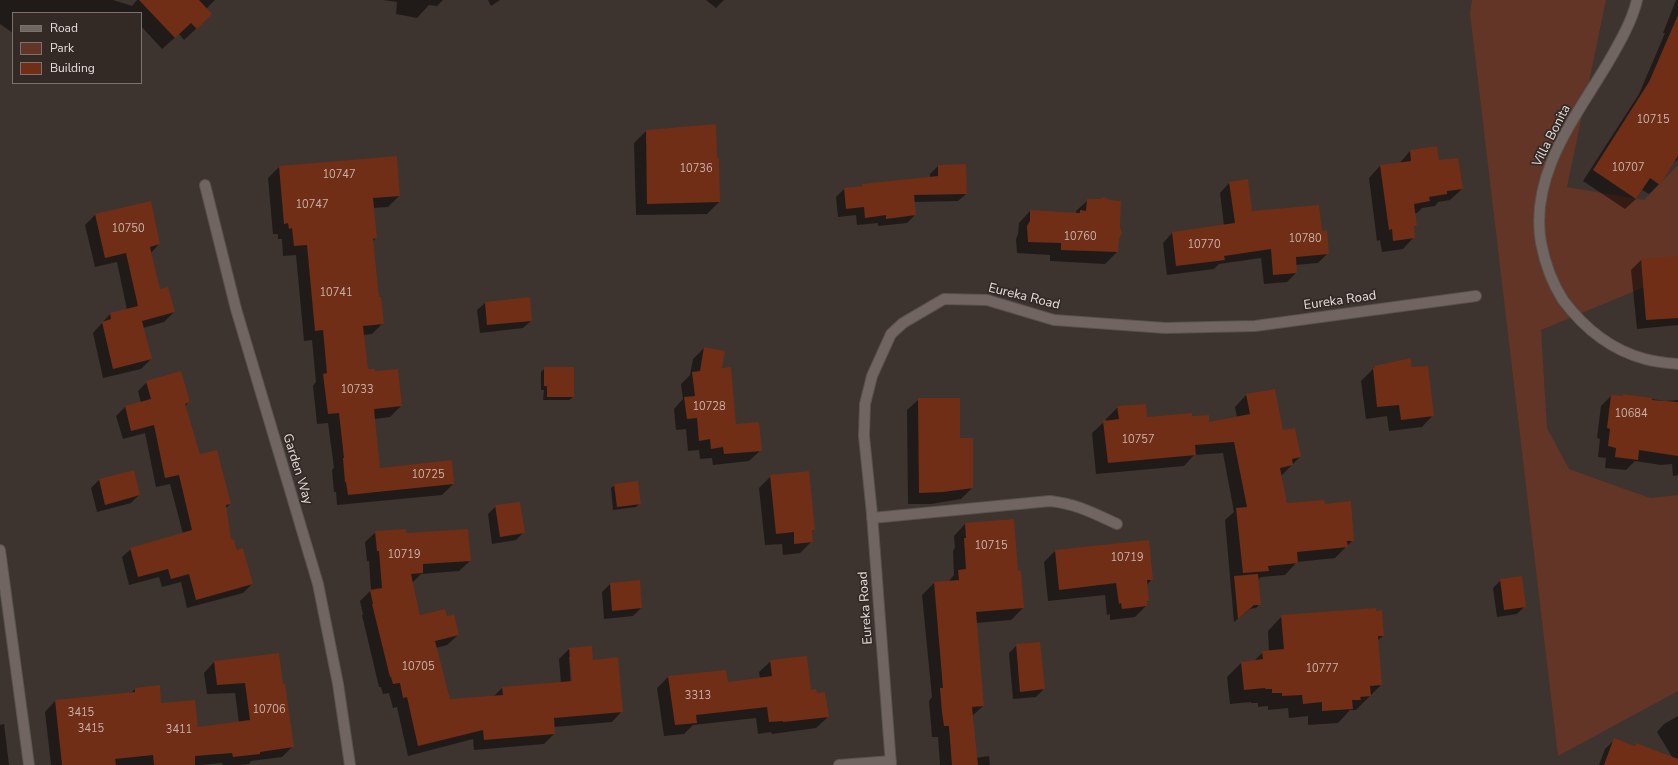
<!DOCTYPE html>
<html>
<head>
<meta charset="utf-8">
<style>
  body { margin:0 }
  #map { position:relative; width:1678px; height:765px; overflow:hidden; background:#3d332f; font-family:"Nunito Sans",sans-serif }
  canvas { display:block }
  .legend { position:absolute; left:12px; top:12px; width:130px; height:72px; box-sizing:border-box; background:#332925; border:1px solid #7b726f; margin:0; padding:5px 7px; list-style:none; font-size:12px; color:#e6dfdd }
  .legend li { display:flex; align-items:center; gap:8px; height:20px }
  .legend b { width:20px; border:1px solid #7b726f }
</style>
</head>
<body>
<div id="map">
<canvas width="1678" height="765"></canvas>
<ul class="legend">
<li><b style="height:5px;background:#706561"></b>Road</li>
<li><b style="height:11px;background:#633526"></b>Park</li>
<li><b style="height:11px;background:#702e16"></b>Building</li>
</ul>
</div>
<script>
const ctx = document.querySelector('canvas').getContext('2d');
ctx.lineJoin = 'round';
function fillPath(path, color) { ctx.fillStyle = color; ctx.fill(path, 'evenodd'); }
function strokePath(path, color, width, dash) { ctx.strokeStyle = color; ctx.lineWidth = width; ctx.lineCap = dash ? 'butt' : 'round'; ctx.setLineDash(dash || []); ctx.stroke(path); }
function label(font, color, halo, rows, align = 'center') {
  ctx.font = font + ' "Nunito Sans",sans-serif'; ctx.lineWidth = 3.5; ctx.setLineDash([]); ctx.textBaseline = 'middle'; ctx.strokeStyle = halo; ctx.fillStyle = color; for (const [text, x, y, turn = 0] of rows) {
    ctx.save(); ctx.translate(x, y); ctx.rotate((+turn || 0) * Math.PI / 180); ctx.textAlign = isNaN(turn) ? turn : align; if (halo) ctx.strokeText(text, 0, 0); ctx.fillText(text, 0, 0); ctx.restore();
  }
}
fillPath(new Path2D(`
  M 1472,0 L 1606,0 L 1567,187 L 1644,200 L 1678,165 L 1678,273 L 1541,330 L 1547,428 L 1569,469 L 1650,498 L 1678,495 L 1678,691 L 1558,756 L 1470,13 Z`), '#633526');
fillPath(new Path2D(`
  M 0,0 L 113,0 L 132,6 L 137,0 L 215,0 L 206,9 L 199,26 L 184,40 L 179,34 L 162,49 L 141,26 L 141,13 L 13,13 L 13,33 L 0,24 Z
  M 383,0 L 443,0 L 437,6 L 429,5 L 417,18 L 396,14 L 397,2 Z
  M 488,0 L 500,0 L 491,6 Z
  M 706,0 L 724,0 L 716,8 Z
  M 1676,0 L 1678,0 L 1678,159 L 1670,166 L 1659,184 L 1649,194 L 1642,190 L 1636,199 L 1625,209 L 1583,181 L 1639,94 L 1665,33 L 1663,33 Z
  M 646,131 L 719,202 L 707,214 L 636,215 L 634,143 Z
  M 1410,151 L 1438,161 L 1462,189 L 1450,200 L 1438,202 L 1435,206 L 1422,208 L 1417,213 L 1414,213 L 1416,225 L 1413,228 L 1414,237 L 1403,249 L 1382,252 L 1380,240 L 1377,241 L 1369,178 L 1380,166 L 1399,164 Z
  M 938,166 L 966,194 L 958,201 L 914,202 L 915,215 L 907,223 L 878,226 L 878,223 L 857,225 L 856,215 L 838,217 L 836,197 L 844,189 L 859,188 L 862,185 L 930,178 L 930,174 Z
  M 279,167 L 399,196 L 388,207 L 373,208 L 376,238 L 372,242 L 378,298 L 383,323 L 372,334 L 363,335 L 367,370 L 374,373 L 397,370 L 401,406 L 390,417 L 374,419 L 379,469 L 453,484 L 442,495 L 337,505 L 336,492 L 334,492 L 332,470 L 334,468 L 328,423 L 317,424 L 313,386 L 316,382 L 312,340 L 304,341 L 296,255 L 283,256 L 282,239 L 278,239 L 278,234 L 273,234 L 268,178 Z
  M 1229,183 L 1251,212 L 1321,232 L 1328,253 L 1318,263 L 1295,265 L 1296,273 L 1287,282 L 1264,284 L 1261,258 L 1219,264 L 1214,269 L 1167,275 L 1163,243 L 1172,233 L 1224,226 L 1220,193 Z
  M 1088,200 L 1118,239 L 1117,252 L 1105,264 L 1050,261 L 1050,255 L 1017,253 L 1016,239 L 1018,234 L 1019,223 L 1030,211 L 1076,214 L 1076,211 Z
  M 150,202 L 159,244 L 151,253 L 159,291 L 174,312 L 164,322 L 143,328 L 151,359 L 141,369 L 103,378 L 93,333 L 110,314 L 127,310 L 117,262 L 95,267 L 85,225 L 95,215 Z
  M 1678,257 L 1678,325 L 1637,329 L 1631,270 L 1641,260 Z
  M 485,303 L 531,321 L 523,328 L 480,333 L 477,310 Z
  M 704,348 L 721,369 L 735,426 L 761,450 L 749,461 L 713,465 L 712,458 L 700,459 L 699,450 L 688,451 L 686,429 L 676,430 L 674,409 L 683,399 L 681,384 L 690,375 L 693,359 Z
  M 1375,367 L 1410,368 L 1433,415 L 1422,427 L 1389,431 L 1387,416 L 1366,419 L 1361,381 Z
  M 545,368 L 573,397 L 569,400 L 543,400 L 544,390 L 541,390 L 541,372 Z
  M 147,382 L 189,402 L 185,406 L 199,455 L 230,504 L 226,508 L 230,540 L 252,584 L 243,593 L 187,608 L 181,582 L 162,587 L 159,577 L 129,585 L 122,557 L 131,549 L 183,534 L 170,484 L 156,487 L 145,433 L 123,439 L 116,416 L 125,407 L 141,403 L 138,391 Z
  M 1246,395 L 1283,431 L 1300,457 L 1280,477 L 1287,504 L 1324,505 L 1353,540 L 1335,558 L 1297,562 L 1285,575 L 1261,577 L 1258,580 L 1260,604 L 1256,608 L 1250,609 L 1234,622 L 1225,520 L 1234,512 L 1223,453 L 1194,455 L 1184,466 L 1096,474 L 1092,433 L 1104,422 L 1106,421 L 1106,419 L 1118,407 L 1146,418 L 1191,417 L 1208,423 L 1237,418 L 1235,407 Z
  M 1624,395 L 1665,401 L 1678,400 L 1678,475 L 1673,476 L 1672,464 L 1661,465 L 1635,461 L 1626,470 L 1605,468 L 1606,458 L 1598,457 L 1600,439 L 1597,438 L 1601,406 L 1611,396 L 1622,397 Z
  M 919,399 L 972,488 L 961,499 L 931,504 L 908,504 L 907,410 Z
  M 133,471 L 139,495 L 131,503 L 97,512 L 91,488 L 99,480 Z
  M 771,476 L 814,530 L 811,533 L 812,541 L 800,553 L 783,555 L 782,544 L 765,545 L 759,488 Z
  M 615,485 L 640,503 L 636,507 L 613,510 L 611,488 Z
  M 496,506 L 524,532 L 516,540 L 492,544 L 488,514 Z
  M 965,524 L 1017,572 L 1023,608 L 1011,620 L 976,623 L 983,706 L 972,716 L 976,758 L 989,756 L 990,765 L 940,765 L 938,737 L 932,737 L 931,724 L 929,701 L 932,697 L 922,595 L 934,583 L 948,582 L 954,575 L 953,551 L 955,548 L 954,536 Z
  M 376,532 L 405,534 L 470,561 L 459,571 L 421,574 L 412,583 L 420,616 L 446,617 L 458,635 L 447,645 L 436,648 L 449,700 L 493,697 L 502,688 L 561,683 L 559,659 L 569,649 L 592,661 L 622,711 L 612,722 L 554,727 L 554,734 L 544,744 L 474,750 L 473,739 L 408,756 L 397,707 L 393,708 L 389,693 L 383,694 L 381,687 L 379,687 L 362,615 L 363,614 L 360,601 L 371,590 L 369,561 L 367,561 L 365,542 ZM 569,657 L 571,657 L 573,686 L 571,686 Z
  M 1055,551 L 1152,579 L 1147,585 L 1148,601 L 1146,603 L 1146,606 L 1135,617 L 1110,620 L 1110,614 L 1107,615 L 1105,595 L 1048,601 L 1044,562 Z
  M 1501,580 L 1525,606 L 1517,614 L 1497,617 L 1493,588 Z
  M 639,581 L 641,608 L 633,616 L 604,619 L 602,592 L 610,584 Z
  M 1282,616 L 1383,636 L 1377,641 L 1381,685 L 1356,710 L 1350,710 L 1338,723 L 1308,725 L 1308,716 L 1289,718 L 1288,708 L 1268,710 L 1268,706 L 1258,707 L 1258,703 L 1251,703 L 1251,702 L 1230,704 L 1227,677 L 1242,662 L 1254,661 L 1263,652 L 1269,652 L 1268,631 Z
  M 1017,645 L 1044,689 L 1036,697 L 1013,699 L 1009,653 Z
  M 278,654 L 292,747 L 282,757 L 251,761 L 249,764 L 239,765 L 223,765 L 222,763 L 199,765 L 51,765 L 45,712 L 55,701 L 131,693 L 135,689 L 197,728 L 239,723 L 235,693 L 207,694 L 204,673 L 214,662 Z
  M 771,661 L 810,691 L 828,717 L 816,728 L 772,734 L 771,732 L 758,734 L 756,718 L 693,725 L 684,734 L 664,736 L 657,688 L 669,676 L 727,683 L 760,678 L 759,672 Z
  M 1678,716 L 1678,765 L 1677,765 L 1657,732 L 1664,724 Z
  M 4,724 L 9,765 L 0,765 L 0,725 Z
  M 1615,739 L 1634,746 L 1636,745 L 1668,765 L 1599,765 L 1605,749 Z`), '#0007');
fillPath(new Path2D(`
  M 139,0 L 199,0 L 212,14 L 197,29 L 191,23 L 175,38 Z
  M 1678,15 L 1678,156 L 1660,185 L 1650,178 L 1636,199 L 1593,170 L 1649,82 Z
  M 716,124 L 717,158 L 719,158 L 720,202 L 647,204 L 646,130 Z
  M 1437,146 L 1439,160 L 1458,158 L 1463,189 L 1447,191 L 1447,194 L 1429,197 L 1430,201 L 1414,204 L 1417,226 L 1414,226 L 1415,238 L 1393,241 L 1392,229 L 1389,230 L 1380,165 L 1411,161 L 1410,150 Z
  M 397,156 L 400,196 L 373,198 L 377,238 L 373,239 L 379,297 L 381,297 L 384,324 L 363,326 L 368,369 L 375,369 L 375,371 L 398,369 L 402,406 L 374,409 L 380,468 L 452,460 L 454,484 L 348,495 L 346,482 L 345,482 L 343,458 L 344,458 L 339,413 L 328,414 L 323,374 L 327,373 L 323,330 L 315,331 L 307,245 L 294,246 L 292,228 L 289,229 L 288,223 L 284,224 L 279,166 Z
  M 966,164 L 967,194 L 914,195 L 916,215 L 886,219 L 886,215 L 865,218 L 864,207 L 846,209 L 844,188 L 862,186 L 862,184 L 938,176 L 938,165 Z
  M 1248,179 L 1252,211 L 1319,205 L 1322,231 L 1327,230 L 1329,254 L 1296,257 L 1297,273 L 1273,275 L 1271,249 L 1224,256 L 1225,260 L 1176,266 L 1172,232 L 1235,223 L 1229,182 Z
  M 1104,197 L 1110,200 L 1121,201 L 1120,227 L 1122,233 L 1119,239 L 1118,252 L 1061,250 L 1061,243 L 1028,242 L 1027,226 L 1030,221 L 1030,210 L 1080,213 L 1080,210 L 1086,211 L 1087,199 L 1100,199 Z
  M 151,201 L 160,244 L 150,247 L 160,289 L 168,287 L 175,312 L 142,321 L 152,359 L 113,369 L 102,322 L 111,319 L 110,313 L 138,306 L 126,253 L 105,258 L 95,214 Z
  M 1678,256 L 1678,318 L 1646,320 L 1641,259 Z
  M 530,297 L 532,321 L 487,325 L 485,302 Z
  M 704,347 L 725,351 L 722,368 L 731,367 L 736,424 L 759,422 L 762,451 L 724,454 L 723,447 L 711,449 L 710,439 L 699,441 L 697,418 L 687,419 L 684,397 L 695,396 L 692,372 L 700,371 Z
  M 1411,358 L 1411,367 L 1428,366 L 1434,416 L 1401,420 L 1399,405 L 1377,407 L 1373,368 L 1375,368 L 1374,366 Z
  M 544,367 L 574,367 L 574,397 L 547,397 L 547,386 L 544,386 Z
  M 181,371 L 190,402 L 185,404 L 200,454 L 217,450 L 231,504 L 226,505 L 231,539 L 234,540 L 237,550 L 243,548 L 253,584 L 196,600 L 189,574 L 171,579 L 168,569 L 138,577 L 130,548 L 192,530 L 179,475 L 165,478 L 154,425 L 131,431 L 125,406 L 151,399 L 146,381 Z
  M 1275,389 L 1283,430 L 1295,428 L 1301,457 L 1292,459 L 1293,465 L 1280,468 L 1287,503 L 1324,500 L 1325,504 L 1351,501 L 1354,541 L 1347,541 L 1348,547 L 1297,552 L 1298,563 L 1268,566 L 1269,571 L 1243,573 L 1236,508 L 1247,507 L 1234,442 L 1195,445 L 1196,455 L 1108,463 L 1103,421 L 1119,419 L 1117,406 L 1146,404 L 1147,417 L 1192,413 L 1192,416 L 1209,415 L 1209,422 L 1250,414 L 1246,394 Z
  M 1623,394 L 1652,398 L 1652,400 L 1678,402 L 1678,456 L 1639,450 L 1638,460 L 1615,457 L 1616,448 L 1608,446 L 1610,429 L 1607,428 L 1611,395 L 1623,396 Z
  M 918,398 L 960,398 L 960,438 L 973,438 L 973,488 L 943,492 L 919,493 Z
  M 134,470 L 140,495 L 105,505 L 99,479 Z
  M 809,471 L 815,530 L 812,531 L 813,542 L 794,544 L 794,532 L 776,534 L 770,475 Z
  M 638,481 L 641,504 L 617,507 L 614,484 Z
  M 520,502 L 525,533 L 500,537 L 495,505 Z
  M 1014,519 L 1018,571 L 1021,571 L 1024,608 L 976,612 L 984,706 L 972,707 L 978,765 L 952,765 L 949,726 L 944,726 L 942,712 L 940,688 L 943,688 L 934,582 L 959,580 L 958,570 L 966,569 L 964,538 L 966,538 L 965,523 Z
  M 406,529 L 406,533 L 468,529 L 471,561 L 423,564 L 423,573 L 411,574 L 420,615 L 445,609 L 447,616 L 454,614 L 459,635 L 435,641 L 450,699 L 503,695 L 502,687 L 572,681 L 569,648 L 592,646 L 593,660 L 618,657 L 623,712 L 554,718 L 555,734 L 484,740 L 483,730 L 418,746 L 407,697 L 403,698 L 400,683 L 393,684 L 391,677 L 390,677 L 372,604 L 373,604 L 370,590 L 382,588 L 379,551 L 377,551 L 375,531 Z
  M 1149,540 L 1153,580 L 1147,580 L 1149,601 L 1147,601 L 1147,606 L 1122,609 L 1121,603 L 1119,604 L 1116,583 L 1059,590 L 1055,550 Z
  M 1258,574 L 1261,605 L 1254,605 L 1238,619 L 1234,576 Z
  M 1522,576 L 1526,607 L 1504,610 L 1500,579 Z
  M 640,580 L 642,608 L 612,611 L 610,583 Z
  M 1376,608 L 1376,611 L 1382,610 L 1384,636 L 1378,636 L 1382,685 L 1370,686 L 1371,696 L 1360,697 L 1361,700 L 1352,700 L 1353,709 L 1322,711 L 1322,702 L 1303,704 L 1302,695 L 1282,696 L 1282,693 L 1272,693 L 1272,689 L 1265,689 L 1265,688 L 1244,690 L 1241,662 L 1263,659 L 1262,651 L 1284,649 L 1281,615 Z
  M 1040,642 L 1045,689 L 1020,692 L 1016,644 Z
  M 279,653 L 283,684 L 285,684 L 294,747 L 260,752 L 260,754 L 233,757 L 232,753 L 195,756 L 195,765 L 154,765 L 153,755 L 115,759 L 116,765 L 62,765 L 55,700 L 135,692 L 135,688 L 160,685 L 161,703 L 195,700 L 198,727 L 250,720 L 245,683 L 217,685 L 214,661 Z
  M 807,656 L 811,690 L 816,689 L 817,693 L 825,692 L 829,717 L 783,722 L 783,721 L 769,722 L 767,707 L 696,715 L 697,723 L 675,725 L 668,676 L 726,670 L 728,682 L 772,676 L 770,660 Z
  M 1614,738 L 1635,746 L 1636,743 L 1678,759 L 1678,765 L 1604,765 Z`), '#702e16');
const lane = new Path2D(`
  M 872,518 L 1050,501 C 1077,504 1093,513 1117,524`);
const street = new Path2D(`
  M 1637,0 C 1632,21 1620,42 1609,61 C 1576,117 1529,174 1541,243 C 1545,263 1552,283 1563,300 C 1584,328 1611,350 1645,359 C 1655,362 1667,363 1678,364
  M 205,185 L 236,309 L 318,584 L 338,684 L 350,765
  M 0,550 L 29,765
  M 839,765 L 891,761
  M 891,765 L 872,514 L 864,436 L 865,404 L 872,376 L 891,334 L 903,323 L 944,299 L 987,300 L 1054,320 L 1165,328 L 1255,326 L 1476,296`);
strokePath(lane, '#5a514e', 12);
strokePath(street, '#5a514e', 12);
strokePath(lane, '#706561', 10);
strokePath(street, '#706561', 10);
label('11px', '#c8b3ab', null, [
  ["10715",1653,120],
  ["10707",1628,168],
  ["10736",696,169],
  ["10747",339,175],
  ["10747",312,205],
  ["10750",128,229],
  ["10760",1080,237],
  ["10780",1305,239],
  ["10770",1204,245],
  ["10741",336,293],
  ["10733",357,390],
  ["10728",709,407],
  ["10684",1631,414],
  ["10757",1138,440],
  ["10725",428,475],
  ["10715",991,546],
  ["10719",404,555],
  ["10719",1127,558],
  ["10705",418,667],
  ["10777",1322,669],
  ["3313",698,696],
  ["10706",269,710],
  ["3415",81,713],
  ["3415",91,729],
  ["3411",179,730]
]);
label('13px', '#e6dfdd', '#332925', [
  ["Villa Bonita",1552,136,-63],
  ["Eureka Road",1024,297,14],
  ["Eureka Road",1340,301,-8],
  ["Garden Way",297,469,73],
  ["Eureka Road",866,608,-94]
]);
</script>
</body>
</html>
